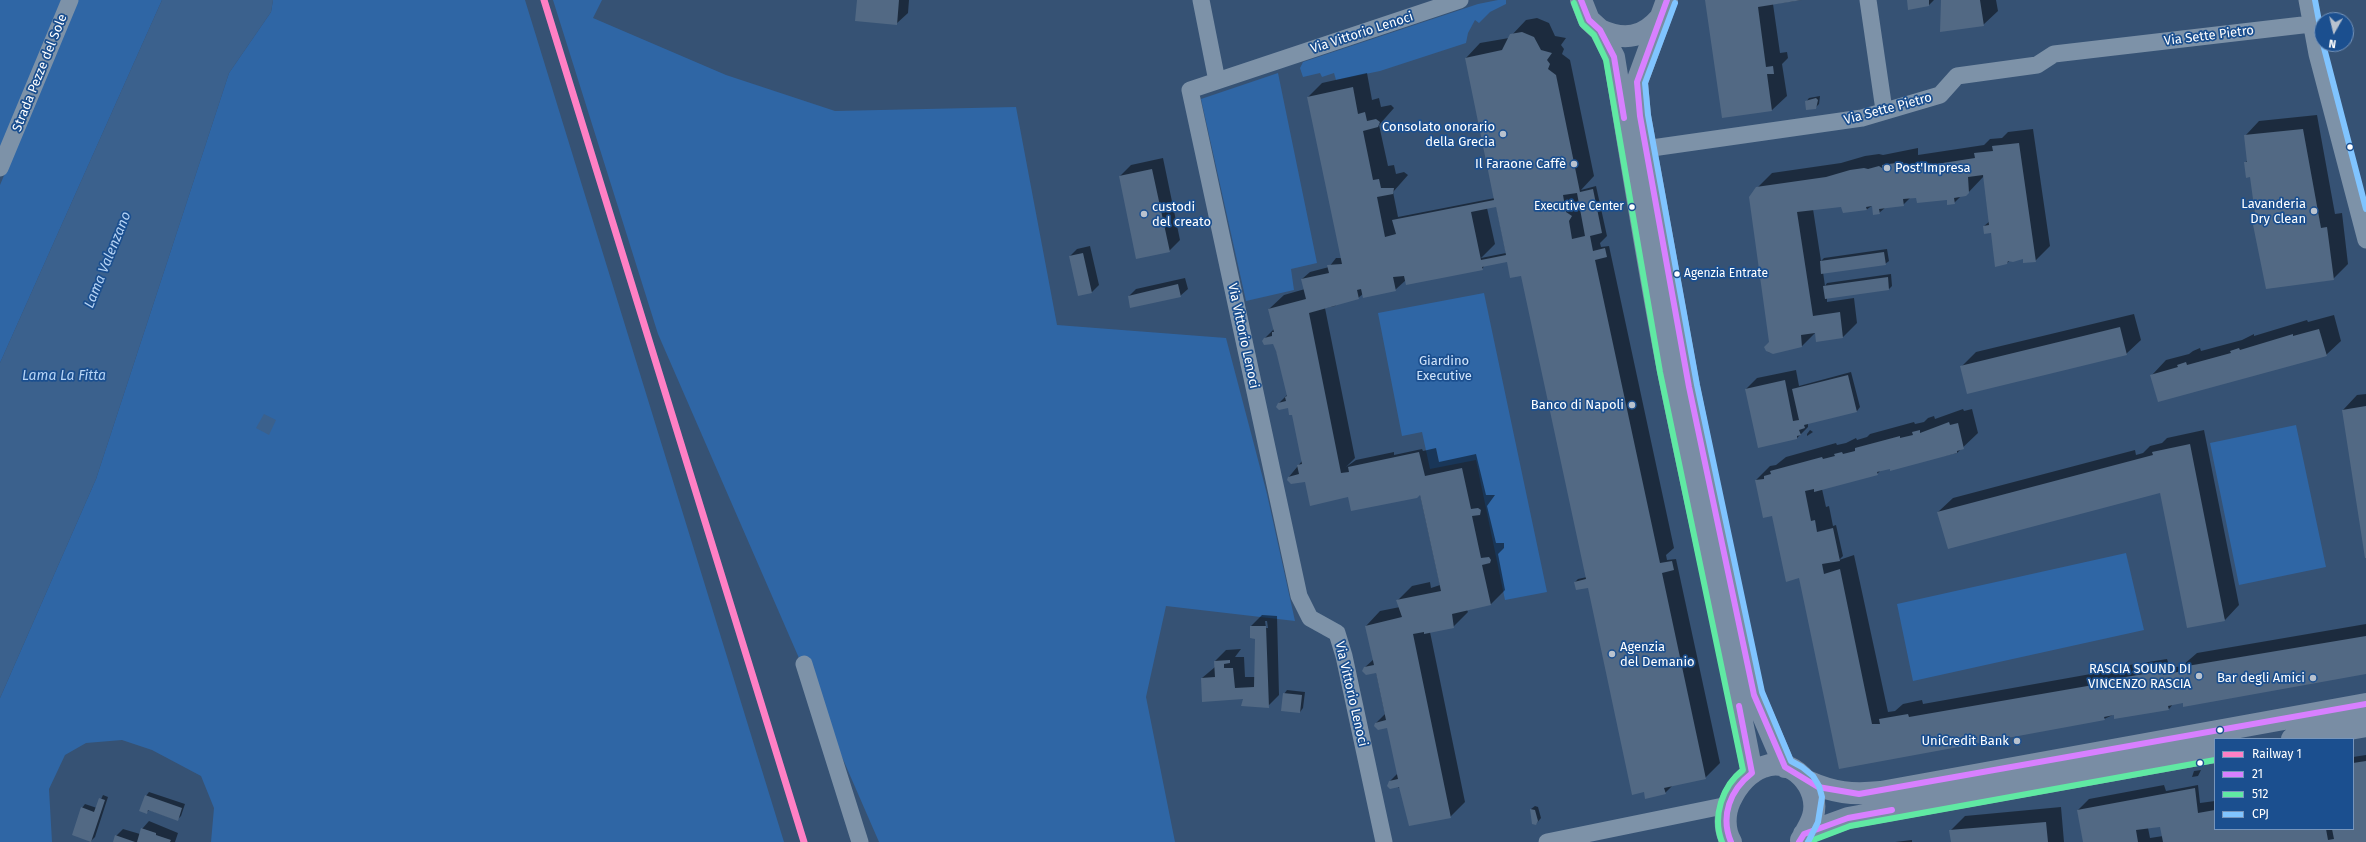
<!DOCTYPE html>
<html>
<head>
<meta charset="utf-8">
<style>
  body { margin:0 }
  #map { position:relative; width:2366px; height:842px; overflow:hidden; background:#365274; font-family:"Fira Sans",sans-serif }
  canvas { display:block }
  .legend { position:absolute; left:2214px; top:738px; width:140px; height:92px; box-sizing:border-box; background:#1b4f8f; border:1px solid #7695bc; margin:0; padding:5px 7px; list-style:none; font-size:12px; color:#fff }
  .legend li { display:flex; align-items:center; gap:8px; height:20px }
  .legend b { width:20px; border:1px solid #7695bc }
  .north { position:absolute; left:2314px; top:12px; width:40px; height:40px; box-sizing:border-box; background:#1b4f8f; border:1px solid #7695bc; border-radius:50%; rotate:188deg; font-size:11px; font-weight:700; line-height:16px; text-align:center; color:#fff }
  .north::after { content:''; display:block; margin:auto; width:14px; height:18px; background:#b9c2ce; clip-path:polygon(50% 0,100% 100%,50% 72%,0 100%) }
</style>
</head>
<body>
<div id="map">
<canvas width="2366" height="842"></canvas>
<ul class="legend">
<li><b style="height:5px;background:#ff80c5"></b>Railway 1</li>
<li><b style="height:5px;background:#d880ff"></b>21</li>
<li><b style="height:5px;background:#60e9a3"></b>512</li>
<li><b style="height:5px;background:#80c4ff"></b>CPJ</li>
</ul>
<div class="north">N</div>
</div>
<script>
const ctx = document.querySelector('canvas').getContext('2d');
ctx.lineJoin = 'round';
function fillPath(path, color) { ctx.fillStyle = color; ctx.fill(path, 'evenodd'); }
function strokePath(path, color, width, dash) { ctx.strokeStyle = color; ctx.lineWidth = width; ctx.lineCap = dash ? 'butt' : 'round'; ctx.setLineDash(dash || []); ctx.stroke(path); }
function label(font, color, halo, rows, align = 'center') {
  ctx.font = font + ' "Fira Sans",sans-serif'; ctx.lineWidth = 3.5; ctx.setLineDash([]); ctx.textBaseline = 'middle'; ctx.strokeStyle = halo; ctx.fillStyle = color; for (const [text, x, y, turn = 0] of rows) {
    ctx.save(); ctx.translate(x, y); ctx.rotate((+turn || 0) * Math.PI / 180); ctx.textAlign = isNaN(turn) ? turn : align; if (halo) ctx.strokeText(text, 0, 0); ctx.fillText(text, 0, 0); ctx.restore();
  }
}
fillPath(new Path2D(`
  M 0,0 L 64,0 L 0,154 Z
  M 78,0 L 162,0 L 0,363 L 0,185 Z
  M 273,0 L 525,0 L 784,842 L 211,842 L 214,808 L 201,776 L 152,750 L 122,740 L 86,743 L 65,755 L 49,789 L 52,842 L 0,842 L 0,698 L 96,479 L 229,73 L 271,12 Z
  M 553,0 L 602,0 L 593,18 L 726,75 L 835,111 L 1016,107 L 1057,325 L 1226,338 L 1267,494 L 1295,621 L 1166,606 L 1146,697 L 1175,842 L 879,842 L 658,334 Z
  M 1498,0 L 1506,0 L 1506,4 L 1490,12 L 1479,23 L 1475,20 L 1468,33 L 1466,43 L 1380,71 L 1336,80 L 1334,73 L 1322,77 L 1320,73 L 1303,77 L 1300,68 L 1303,62 L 1478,4 Z
  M 1278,73 L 1317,263 L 1291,269 L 1294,290 L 1246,301 L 1201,99 Z
  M 1484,293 L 1547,592 L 1505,600 L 1476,460 L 1430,469 L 1422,432 L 1402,436 L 1378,313 Z
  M 2296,425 L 2326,567 L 2239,585 L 2210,443 Z
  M 2126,553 L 2144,630 L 1913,681 L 1897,604 Z`), '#2f66a5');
fillPath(new Path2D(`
  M 162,0 L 273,0 L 271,12 L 229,73 L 96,479 L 0,698 L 0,363 Z
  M 264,414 L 276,420 L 269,435 L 256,428 Z`), '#3b618d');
fillPath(new Path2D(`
  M 858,0 L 909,0 L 908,13 L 896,24 Z
  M 1706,0 L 1802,0 L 1773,4 L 1780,53 L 1787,52 L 1788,58 L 1782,64 L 1787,96 L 1772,110 L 1723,117 Z
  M 1908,0 L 1934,0 L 1929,5 Z
  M 1942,0 L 1996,0 L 1998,11 L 1983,25 Z
  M 1537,18 L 1549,23 L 1555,36 L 1566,38 L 1561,45 L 1564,49 L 1562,54 L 1570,60 L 1594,176 L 1581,190 L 1596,186 L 1607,236 L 1600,243 L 1601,247 L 1609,246 L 1674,548 L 1666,555 L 1667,560 L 1676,559 L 1720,763 L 1705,778 L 1674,784 L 1665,793 L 1589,587 L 1575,582 L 1578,579 L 1587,577 L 1522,275 L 1508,260 L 1485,265 L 1482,269 L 1406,280 L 1395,290 L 1363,294 L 1358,298 L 1338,303 L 1335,306 L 1325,308 L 1355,458 L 1346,467 L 1356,460 L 1394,452 L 1394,455 L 1422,449 L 1423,451 L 1436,448 L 1439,462 L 1476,454 L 1486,495 L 1495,495 L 1487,506 L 1496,543 L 1504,543 L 1504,548 L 1498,554 L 1505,590 L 1491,604 L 1467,610 L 1468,612 L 1453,627 L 1430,632 L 1465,802 L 1450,817 L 1389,782 L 1398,773 L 1388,727 L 1376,723 L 1385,714 L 1376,672 L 1364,668 L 1374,659 L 1366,626 L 1380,611 L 1400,607 L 1398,600 L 1412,586 L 1430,582 L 1431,588 L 1440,585 L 1420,494 L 1348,496 L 1306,480 L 1288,478 L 1302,461 L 1293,414 L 1288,407 L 1279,403 L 1288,394 L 1274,342 L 1265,338 L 1274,329 L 1269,309 L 1284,295 L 1305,289 L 1302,279 L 1310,272 L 1329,267 L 1336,258 L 1342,258 L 1308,97 L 1322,83 L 1367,73 L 1372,100 L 1379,98 L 1381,107 L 1391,105 L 1394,108 L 1379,125 L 1388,166 L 1394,165 L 1396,174 L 1404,172 L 1408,175 L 1393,192 L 1398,217 L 1495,198 L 1466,58 L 1480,43 L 1509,38 L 1526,20 ZM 1496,205 L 1506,253 L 1481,258 L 1495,244 L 1487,208 Z
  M 1820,96 L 1819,104 L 1815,108 L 1806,102 L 1809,98 Z
  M 2317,115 L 2335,214 L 2342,213 L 2348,264 L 2333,279 L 2252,215 L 2255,212 L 2251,176 L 2245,163 L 2248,160 L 2245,136 L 2259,121 Z
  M 2033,129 L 2050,246 L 2035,261 L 2024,257 L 2010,260 L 2007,263 L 1991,232 L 1984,226 L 1990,221 L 1984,176 L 1966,195 L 1961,196 L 1954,203 L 1947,199 L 1917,196 L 1911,197 L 1903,205 L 1886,207 L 1879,213 L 1873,205 L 1866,210 L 1842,205 L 1813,209 L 1821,261 L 1824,258 L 1887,249 L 1889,261 L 1885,264 L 1823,272 L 1825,286 L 1827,283 L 1891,274 L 1892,286 L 1889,289 L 1827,298 L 1827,302 L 1854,298 L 1857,323 L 1843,337 L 1816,332 L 1802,346 L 1773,353 L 1768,352 L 1766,347 L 1770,343 L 1757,188 L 1772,173 L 1841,163 L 1865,156 L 1879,154 L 1883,155 L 1918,148 L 1918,155 L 1984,145 L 1990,139 L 2002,138 L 2008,132 Z
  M 1163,158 L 1180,240 L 1169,251 L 1120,176 L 1131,165 Z
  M 1090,246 L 1099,285 L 1091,293 L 1070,256 L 1077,249 Z
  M 1185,278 L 1188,289 L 1180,296 L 1131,307 L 1129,296 L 1136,289 Z
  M 2134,314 L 2141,340 L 2126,354 L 1961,367 L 1976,352 Z
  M 2334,315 L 2341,341 L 2326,355 L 2152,375 L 2166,360 L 2189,354 L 2193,351 L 2200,348 L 2201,351 L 2242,340 L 2254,334 L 2254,336 L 2307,320 L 2308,322 Z
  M 1796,370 L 1799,386 L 1851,372 L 1860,407 L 1857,411 L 1808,423 L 1808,427 L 1797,438 L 1746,389 L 1757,378 Z
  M 2366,394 L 2366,558 L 2343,410 L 2357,395 Z
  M 1963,409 L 1964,411 L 1972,409 L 1978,433 L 1957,453 L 1881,470 L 1877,474 L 1822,489 L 1826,507 L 1829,506 L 1833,526 L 1836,525 L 1843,556 L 1839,560 L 1854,555 L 1888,712 L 1895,711 L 1903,704 L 1922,700 L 1923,704 L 2113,670 L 2114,672 L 2119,671 L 2123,666 L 2167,659 L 2170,668 L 2182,666 L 2197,653 L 2366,624 L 2366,673 L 2184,702 L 2173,704 L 2169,709 L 2115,714 L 2104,719 L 1840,768 L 1800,577 L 1773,515 L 1756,480 L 1770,466 L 1776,465 L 1786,457 L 1836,443 L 1837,445 L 1846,443 L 1856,438 L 1857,440 L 1867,437 L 1870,434 L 1914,422 L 1915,424 L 1924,422 L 1928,418 L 1934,416 L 1935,419 Z
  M 1810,430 L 1813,432 L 1807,436 L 1807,434 Z
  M 2204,430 L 2239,605 L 2225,620 L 2160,492 L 1938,512 L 1953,498 L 2135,450 L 2136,455 L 2143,453 L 2150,446 L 2162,443 L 2167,438 Z
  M 1262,615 L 1277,616 L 1279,695 L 1268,706 L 1244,698 L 1202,678 L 1215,667 L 1215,661 L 1226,650 L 1241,649 L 1235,657 L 1244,657 L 1245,677 L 1255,677 L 1256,638 L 1251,626 ZM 1265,621 L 1267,621 L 1268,628 L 1266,628 Z
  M 1287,690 L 1305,692 L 1303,708 L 1300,712 L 1284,694 Z
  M 2366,755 L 2366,842 L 2084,842 L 2078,810 L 2089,799 L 2164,785 L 2166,791 L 2198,785 L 2200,803 L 2215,801 L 2215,829 L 2353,829 L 2353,757 ZM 2161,826 L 2163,836 L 2150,838 L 2148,828 Z
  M 2201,770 L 2198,776 L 2192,777 L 2194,771 Z
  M 149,792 L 185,804 L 181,816 L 177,820 L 149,810 L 146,813 L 146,796 Z
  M 103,795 L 108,797 L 95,837 L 91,841 L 82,808 L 85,804 L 97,808 Z
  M 1535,806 L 1538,807 L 1541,818 L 1536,824 L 1533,823 L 1531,809 Z
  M 2061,807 L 2064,842 L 1952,842 L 1950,831 L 1965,816 Z
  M 149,821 L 178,833 L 175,842 L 114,842 L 116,836 L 123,829 L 140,834 L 142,829 Z
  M 1912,840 L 1912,842 L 1895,842 Z`), '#0007');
fillPath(new Path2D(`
  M 857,0 L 899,0 L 897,25 L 855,21 Z
  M 1705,0 L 1802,0 L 1758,7 L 1766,67 L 1773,66 L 1774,74 L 1767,74 L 1772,111 L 1722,118 Z
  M 1907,0 L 1929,0 L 1929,6 L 1908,10 Z
  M 1941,0 L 1980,0 L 1984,26 L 1940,32 Z
  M 1522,32 L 1534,37 L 1541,50 L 1552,53 L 1547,60 L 1550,64 L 1548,69 L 1556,75 L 1580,192 L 1593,189 L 1602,233 L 1590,236 L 1593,251 L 1605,248 L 1607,257 L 1595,260 L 1660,563 L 1672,561 L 1674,570 L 1662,573 L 1706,779 L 1664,788 L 1666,794 L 1645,799 L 1644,792 L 1632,795 L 1588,588 L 1576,590 L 1574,582 L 1586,579 L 1521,276 L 1510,278 L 1507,262 L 1482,267 L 1483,270 L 1406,285 L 1404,276 L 1393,277 L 1396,291 L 1363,298 L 1361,289 L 1357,290 L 1359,299 L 1309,313 L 1341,473 L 1349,472 L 1348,467 L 1419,452 L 1425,476 L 1462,468 L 1471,509 L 1478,508 L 1481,510 L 1480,515 L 1472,516 L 1481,558 L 1489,557 L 1491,560 L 1490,563 L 1482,565 L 1491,605 L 1452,614 L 1454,628 L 1424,634 L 1424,632 L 1413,634 L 1451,818 L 1409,826 L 1399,787 L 1390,789 L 1387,786 L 1389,781 L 1398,779 L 1387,728 L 1378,730 L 1374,726 L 1375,723 L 1386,720 L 1376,673 L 1366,675 L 1362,671 L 1364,667 L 1374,665 L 1365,626 L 1402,617 L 1396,600 L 1441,591 L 1420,495 L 1417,498 L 1351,511 L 1348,497 L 1310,506 L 1305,482 L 1291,484 L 1287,480 L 1288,477 L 1299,474 L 1297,465 L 1302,464 L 1292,415 L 1289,415 L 1288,408 L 1279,410 L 1276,407 L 1278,403 L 1286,401 L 1285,397 L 1287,396 L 1276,351 L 1273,344 L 1264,345 L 1262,341 L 1264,338 L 1272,336 L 1272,332 L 1274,332 L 1268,309 L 1306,299 L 1301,279 L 1329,273 L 1327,265 L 1342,264 L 1307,97 L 1353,87 L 1358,114 L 1365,112 L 1367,121 L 1376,119 L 1380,122 L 1378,127 L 1363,131 L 1373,180 L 1379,179 L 1381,188 L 1394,188 L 1393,194 L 1377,197 L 1385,237 L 1396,234 L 1392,220 L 1494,200 L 1465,58 L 1502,50 L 1510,34 ZM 1577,193 L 1585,236 L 1572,239 L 1569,221 L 1572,216 L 1566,212 L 1563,195 ZM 1496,207 L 1506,255 L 1481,260 L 1471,212 Z
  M 1816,98 L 1818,100 L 1816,109 L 1806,110 L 1805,101 Z
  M 2303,129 L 2321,228 L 2327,227 L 2334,280 L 2266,289 L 2251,215 L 2255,214 L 2250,177 L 2246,178 L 2244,162 L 2247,162 L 2244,135 Z
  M 2019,143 L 2036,262 L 2023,263 L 2023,259 L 2013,262 L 2008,261 L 2007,264 L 1995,267 L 1991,233 L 1984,234 L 1983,226 L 1989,225 L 1983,175 L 1968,177 L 1969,193 L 1966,196 L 1954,198 L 1955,204 L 1947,205 L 1947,200 L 1917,203 L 1916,198 L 1903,199 L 1904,206 L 1879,209 L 1880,214 L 1873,215 L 1872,206 L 1866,207 L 1867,210 L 1843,213 L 1841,207 L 1797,212 L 1813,316 L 1840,312 L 1843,338 L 1816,342 L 1815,333 L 1801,335 L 1802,347 L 1773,354 L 1766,351 L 1764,347 L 1769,342 L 1749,197 L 1756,187 L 1826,177 L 1850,170 L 1864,168 L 1868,169 L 1879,166 L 1882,168 L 1882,165 L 1903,162 L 1904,169 L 1975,158 L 1974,153 L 1993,151 L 1992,146 Z
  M 1152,169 L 1170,252 L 1136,259 L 1119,176 Z
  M 1884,252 L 1886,265 L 1821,274 L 1820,261 Z
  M 1083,253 L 1092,293 L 1078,296 L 1069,256 Z
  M 1888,277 L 1889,290 L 1825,299 L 1823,286 Z
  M 1178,284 L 1181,297 L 1130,308 L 1128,296 Z
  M 2120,327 L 2127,355 L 1967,394 L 1960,366 Z
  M 2319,329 L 2327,356 L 2158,402 L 2150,375 L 2178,367 L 2177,365 L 2186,362 L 2187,365 L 2231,353 L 2230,351 L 2239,348 L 2240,350 L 2293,334 L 2293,336 Z
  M 1848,375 L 1857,412 L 1804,425 L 1805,428 L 1799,430 L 1801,435 L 1797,436 L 1797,439 L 1758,448 L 1745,389 L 1785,380 L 1793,421 L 1799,420 L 1792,389 Z
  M 2366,406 L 2366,558 L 2365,558 L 2342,410 Z
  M 1949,422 L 1950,425 L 1958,423 L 1964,449 L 1957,451 L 1957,453 L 1890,471 L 1890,469 L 1877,472 L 1878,475 L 1814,492 L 1814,489 L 1805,491 L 1811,521 L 1815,520 L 1817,532 L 1833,528 L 1840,561 L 1822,564 L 1824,574 L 1840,569 L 1872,724 L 1880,724 L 1879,719 L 1908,714 L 1909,717 L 2099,684 L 2100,686 L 2108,684 L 2108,680 L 2162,671 L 2163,675 L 2182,671 L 2181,667 L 2366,636 L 2366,674 L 2183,707 L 2183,703 L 2168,706 L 2169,710 L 2114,719 L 2114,715 L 2104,717 L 2105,720 L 1839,769 L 1799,578 L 1786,582 L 1772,516 L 1763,518 L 1755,480 L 1764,479 L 1764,476 L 1771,474 L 1770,471 L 1822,457 L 1823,459 L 1835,456 L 1834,454 L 1842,452 L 1843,454 L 1855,451 L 1855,448 L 1900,436 L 1900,438 L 1913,435 L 1912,432 L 1920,430 L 1920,433 Z
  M 2190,444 L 2225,621 L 2187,628 L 2160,493 L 1948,549 L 1937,512 L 2153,455 L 2152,452 Z
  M 1250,626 L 1266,626 L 1269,708 L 1241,706 L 1243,699 L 1202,702 L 1201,678 L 1215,677 L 1214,661 L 1230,660 L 1230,663 L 1224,664 L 1224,668 L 1233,668 L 1235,688 L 1254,687 L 1255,639 L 1250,638 Z
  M 1283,693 L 1302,695 L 1300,713 L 1281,711 Z
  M 2366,761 L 2366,842 L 2163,842 L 2160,827 L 2136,830 L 2138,842 L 2083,842 L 2077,810 L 2195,788 L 2198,813 L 2215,810 L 2215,829 L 2326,829 L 2328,840 L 2334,839 L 2332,829 L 2353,829 L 2353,763 Z
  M 145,795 L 182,808 L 178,821 L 148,810 L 147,814 L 139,811 Z
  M 99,798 L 105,800 L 91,842 L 72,835 L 81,807 L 94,812 Z
  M 1530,809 L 1535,810 L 1538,821 L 1536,825 L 1532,824 Z
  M 2046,822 L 2048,842 L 1951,842 L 1949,830 Z
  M 141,828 L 156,833 L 156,835 L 171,840 L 170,842 L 137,842 Z
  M 115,835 L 135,842 L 113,842 Z`), '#526984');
strokePath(new Path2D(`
  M 1201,0 L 1217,81
  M 1868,0 L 1884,110
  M 2307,0 L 2317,54 L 2366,240
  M 1645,149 L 1862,118 L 1940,95 L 1957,76 L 2037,65 L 2054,54 L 2311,24
  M 0,168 L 70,0
  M 804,664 L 860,842
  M 1384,842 L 1344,656 L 1337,633 L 1310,618 L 1299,596 L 1190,90 L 1460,0
  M 1547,842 L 1728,805`), '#7d92a8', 17);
strokePath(new Path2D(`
  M 1581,0 L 1589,20 L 1600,30 L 1614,57 C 1631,162 1648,267 1668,371 C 1695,506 1727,639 1752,773
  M 1667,0 L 1637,82 L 1640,116 L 1689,387 L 1738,627 L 1754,695 L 1785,767
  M 1600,30 C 1624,41 1643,38 1660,18
  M 2292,739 L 2366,726
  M 1807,781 C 1834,793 1852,795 1881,792 L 2366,704
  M 1804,834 L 1848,818 L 2215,752
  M 1731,842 C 1724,830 1724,814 1730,801 C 1737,786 1747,773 1763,767 C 1792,755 1821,788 1813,816 C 1811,824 1805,833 1801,840`), '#798da4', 22);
strokePath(new Path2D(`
  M 1581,0 L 1589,20 L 1600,30 L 1614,57 L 1624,118
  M 1667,0 L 1637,82 L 1640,116 L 1689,387 L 1754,695 L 1785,767 L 1818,787 L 1859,794 L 2366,704
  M 1731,842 C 1720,816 1730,790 1752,773 L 1739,706
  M 1799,842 L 1804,834 L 1848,818 L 1892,810`), '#d880ff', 6);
strokePath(new Path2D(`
  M 1574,3 L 1582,24 L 1594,35 L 1606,60 L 1660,372 L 1743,770 C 1722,786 1712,817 1722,842
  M 1808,842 L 1850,826 L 2215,760`), '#60e9a3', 6);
strokePath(new Path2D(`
  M 2315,0 L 2322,37
  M 1675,3 L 1645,83 L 1648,115 L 1697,385 L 1762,692 L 1791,761 L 1802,767 L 1813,776 L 1819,786 L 1822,797 L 1818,822 L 1808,842
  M 2323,44 L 2366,209`), '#80c4ff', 6);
strokePath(new Path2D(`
  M 544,0 L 804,842`), '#ff80c5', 7);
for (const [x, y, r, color] of [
  [1503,134,4,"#b9c2ce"],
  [2350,147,3.5,"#fff"],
  [1574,164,4,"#b9c2ce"],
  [1887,168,4,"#b9c2ce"],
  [1632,207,3.5,"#fff"],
  [2314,211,4,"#b9c2ce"],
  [1144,214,4,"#b9c2ce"],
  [1677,274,3.5,"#fff"],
  [1632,405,4,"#b9c2ce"],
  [1612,654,4,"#b9c2ce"],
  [2199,676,4,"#b9c2ce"],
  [2313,678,4,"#b9c2ce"],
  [2220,730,3.5,"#fff"],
  [2017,741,4,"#b9c2ce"],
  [2200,763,3.5,"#fff"]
]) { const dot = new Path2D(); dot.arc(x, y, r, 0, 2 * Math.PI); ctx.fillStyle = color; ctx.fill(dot); strokePath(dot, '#1b4f8f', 1.5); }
label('12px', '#fff', '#1b4f8f', [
  ["Executive Center",1624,207],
  ["Agenzia Entrate",1684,274,"left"]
], 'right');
label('13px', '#fff', '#1b4f8f', [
  ["Via Vittorio Lenoci",1362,33,-18],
  ["Via Sette Pietro",2209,36,-7],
  ["Strada Pezze del Sole",40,73,-68],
  ["Via Sette Pietro",1888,109,-15],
  ["Via Vittorio Lenoci",1243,336,78],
  ["Via Vittorio Lenoci",1351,694,77]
]);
label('13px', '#fff', '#1b4f8f', [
  ["Consolato onorario",1495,127],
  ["della Grecia",1495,142],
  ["Il Faraone Caffè",1566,164],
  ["Post'Impresa",1895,168,"left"],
  ["Lavanderia",2306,204],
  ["Dry Clean",2306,219],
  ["custodi",1152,207,"left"],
  ["del creato",1152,222,"left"],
  ["Banco di Napoli",1624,405],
  ["Agenzia",1620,647,"left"],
  ["del Demanio",1620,662,"left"],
  ["RASCIA SOUND DI",2191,669],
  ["VINCENZO RASCIA",2191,684],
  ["Bar degli Amici",2305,678],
  ["UniCredit Bank",2009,741]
], 'right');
label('13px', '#cfe3fa', '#1b4f8f', [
  ["Giardino",1444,361],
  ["Executive",1444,376]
]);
label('italic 14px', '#b5d3f5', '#1b4f8f', [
  ["Lama Valenzano",108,260,-68],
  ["Lama La Fitta",64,376]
]);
</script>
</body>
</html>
